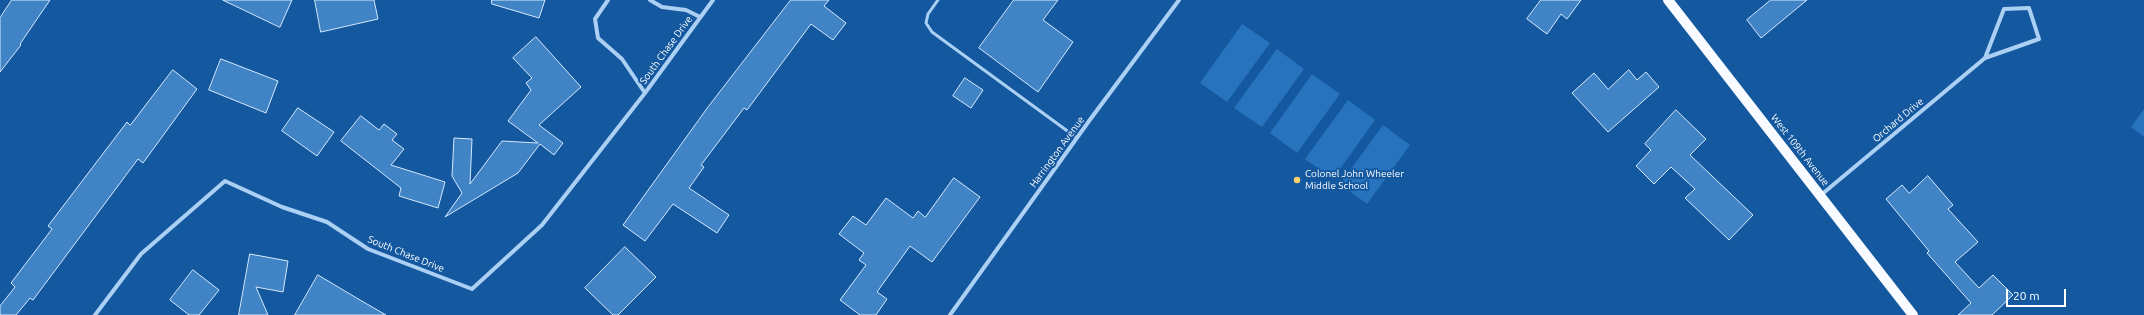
<!DOCTYPE html>
<html>
<head>
<meta charset="utf-8">
<style>
  body { margin:0 }
  #map { position:relative; width:2144px; height:315px; overflow:hidden; background:#14589f; font-family:Ubuntu,sans-serif }
  canvas { display:block }
  .scale { position:absolute; left:2006px; top:289px; width:60px; height:18px; box-sizing:border-box; border:2px solid #fff; border-top:0; padding-left:5px; font-size:12px; line-height:14px; white-space:nowrap; color:#fff; -webkit-text-stroke:3px #14589f; paint-order:stroke }
</style>
</head>
<body>
<div id="map">
<canvas width="2144" height="315"></canvas>
<div class="scale">20 m</div>
</div>
<script>
const ctx = document.querySelector('canvas').getContext('2d');
ctx.lineJoin = 'round';
function fillPath(path, color) { ctx.fillStyle = color; ctx.fill(path, 'evenodd'); }
function strokePath(path, color, width, dash) { ctx.strokeStyle = color; ctx.lineWidth = width; ctx.lineCap = dash ? 'butt' : 'round'; ctx.setLineDash(dash || []); ctx.stroke(path); }
function label(font, color, halo, rows, align = 'center') {
  ctx.font = font + ' Ubuntu,sans-serif'; ctx.lineWidth = 4; ctx.setLineDash([]); ctx.textBaseline = 'middle'; ctx.strokeStyle = halo; ctx.fillStyle = color; for (const [text, x, y, turn = 0] of rows) {
    ctx.save(); ctx.translate(x, y); ctx.rotate((+turn || 0) * Math.PI / 180); ctx.textAlign = isNaN(turn) ? turn : align; if (halo) ctx.strokeText(text, 0, 0); ctx.fillText(text, 0, 0); ctx.restore();
  }
}
fillPath(new Path2D(`
  M 1242,24 L 1270,43 L 1227,102 L 1200,83 Z
  M 1277,49 L 1304,69 L 1262,127 L 1234,108 Z
  M 1312,74 L 1340,94 L 1297,153 L 1270,133 Z
  M 1348,100 L 1375,120 L 1333,179 L 1305,159 Z
  M 2144,109 L 2144,137 L 2131,127 Z
  M 1383,125 L 1410,145 L 1367,204 L 1340,184 Z`), '#2773bd');
const building = new Path2D(`
  M 12,0 L 50,0 L 20,44 L 21,45 L 0,72 L 0,18 Z
  M 223,0 L 292,0 L 280,27 Z
  M 315,0 L 374,0 L 378,19 L 321,32 Z
  M 492,0 L 545,0 L 539,18 L 492,4 Z
  M 791,0 L 829,0 L 824,6 L 846,23 L 833,40 L 811,24 L 747,110 L 744,108 L 701,165 L 704,167 L 689,188 L 729,215 L 717,233 L 673,204 L 645,241 L 623,225 L 708,107 Z
  M 1014,0 L 1058,0 L 1043,20 L 1073,42 L 1038,92 L 979,48 Z
  M 1541,0 L 1581,0 L 1567,19 L 1561,14 L 1547,34 L 1527,19 Z
  M 1771,0 L 1807,0 L 1761,38 L 1747,20 Z
  M 536,37 L 581,87 L 539,125 L 563,143 L 554,155 L 540,144 L 518,173 L 445,217 L 462,193 L 452,176 L 454,138 L 472,139 L 470,184 L 502,141 L 538,143 L 508,121 L 531,90 L 526,83 L 532,78 L 513,58 Z
  M 221,59 L 278,81 L 266,113 L 209,90 Z
  M 173,70 L 197,89 L 143,163 L 138,159 L 33,300 L 30,298 L 16,315 L 0,315 L 0,306 L 15,287 L 11,283 L 52,229 L 48,226 L 127,122 L 130,125 Z
  M 1629,70 L 1637,80 L 1646,72 L 1659,87 L 1608,132 L 1572,93 L 1594,73 L 1608,89 Z
  M 965,78 L 983,90 L 971,108 L 953,96 Z
  M 298,108 L 334,132 L 317,156 L 282,131 Z
  M 1676,110 L 1706,139 L 1690,155 L 1753,215 L 1729,240 L 1685,198 L 1695,189 L 1671,167 L 1654,184 L 1636,166 L 1651,150 L 1645,144 Z
  M 361,116 L 379,130 L 384,124 L 397,134 L 392,140 L 404,149 L 391,165 L 445,182 L 438,208 L 399,196 L 401,188 L 341,141 Z
  M 1928,176 L 1953,205 L 1948,209 L 1978,242 L 1955,262 L 1979,288 L 1993,275 L 2013,295 L 1992,315 L 1958,315 L 1971,303 L 1927,253 L 1929,251 L 1886,199 L 1902,185 L 1909,193 Z
  M 954,178 L 980,197 L 932,262 L 910,246 L 877,292 L 887,299 L 876,315 L 860,315 L 840,300 L 866,265 L 859,260 L 864,253 L 839,234 L 853,216 L 866,225 L 886,198 L 913,218 L 918,211 L 925,217 Z
  M 625,247 L 656,277 L 618,315 L 613,315 L 585,288 Z
  M 250,254 L 288,261 L 283,292 L 256,287 L 268,315 L 239,315 Z
  M 193,270 L 219,290 L 199,315 L 189,315 L 170,300 Z
  M 318,275 L 360,300 L 386,315 L 295,315 Z`);
fillPath(building, '#4184c6');
strokePath(building, '#d4e9fd', 1);
strokePath(new Path2D(`
  M 938,0 L 928,14 L 926,23 L 932,32 L 1077,138`), '#abd0f4', 3);
strokePath(new Path2D(`
  M 608,0 L 595,19 L 598,38 L 622,59 L 645,93
  M 650,0 L 662,7 L 686,10 L 700,17
  M 1821,195 L 1985,58 L 2039,39 L 2029,8 L 2004,9 L 1985,58
  M 95,315 L 141,254 L 225,181 L 282,207 L 327,222 L 368,249 L 472,289 L 542,225 L 645,93 L 713,0
  M 950,315 L 1089,121 L 1179,0`), '#abd0f4', 4);
strokePath(new Path2D(`
  M 1668,0 L 1913,315`), '#f8fbff', 10);
for (const [x, y, r, color] of [
  [1297,180,4,"#ffce6e"]
]) { const dot = new Path2D(); dot.arc(x, y, r, 0, 2 * Math.PI); ctx.fillStyle = color; ctx.fill(dot); strokePath(dot, '#14589f', 1.5); }
label('10px', '#fff', '#14589f', [
  ["South Chase Drive",666,50,-54],
  ["Orchard Drive",1898,120,-40],
  ["West 109th Avenue",1800,150,52],
  ["Harrington Avenue",1057,152,-54],
  ["South Chase Drive",406,254,22]
]);
label('10px', '#fff', '#14589f', [
  ["Colonel John Wheeler",1305,174],
  ["Middle School",1305,186]
], 'left');
</script>
</body>
</html>
